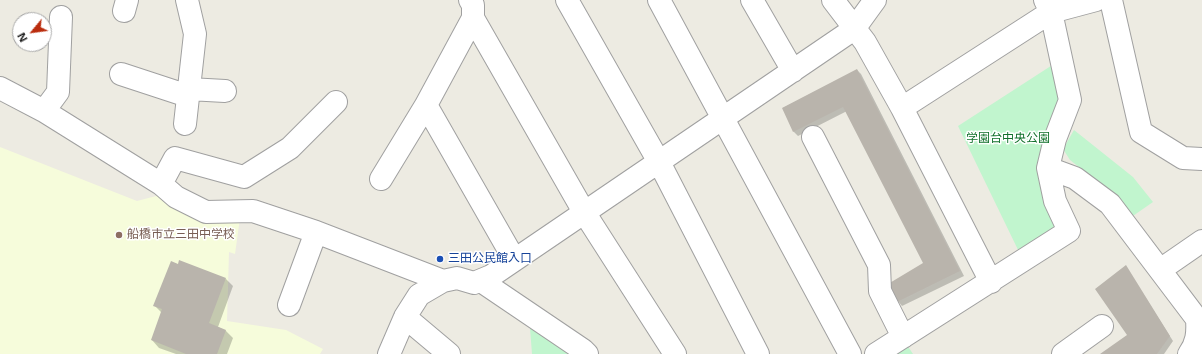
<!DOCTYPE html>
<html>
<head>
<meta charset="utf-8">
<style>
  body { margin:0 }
  #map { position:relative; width:1202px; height:354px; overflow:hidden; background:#edebe2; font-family:"Noto Sans",sans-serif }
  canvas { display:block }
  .north { position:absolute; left:12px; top:12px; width:40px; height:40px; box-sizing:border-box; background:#fff; border:1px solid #a4a4a4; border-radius:50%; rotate:241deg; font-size:11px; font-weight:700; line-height:16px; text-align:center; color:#1c1c1c }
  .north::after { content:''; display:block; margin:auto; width:14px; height:18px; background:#ba2d0e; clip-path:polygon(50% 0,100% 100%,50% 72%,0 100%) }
</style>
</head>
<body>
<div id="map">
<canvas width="1202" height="354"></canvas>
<div class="north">N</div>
</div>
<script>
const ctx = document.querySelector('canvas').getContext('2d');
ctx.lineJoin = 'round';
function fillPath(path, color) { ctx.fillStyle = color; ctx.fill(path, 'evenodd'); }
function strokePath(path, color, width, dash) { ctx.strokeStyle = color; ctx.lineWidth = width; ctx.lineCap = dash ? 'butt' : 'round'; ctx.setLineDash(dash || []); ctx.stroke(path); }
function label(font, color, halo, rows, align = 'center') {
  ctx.font = font + ' "Noto Sans","Noto Sans JP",sans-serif'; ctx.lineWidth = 3; ctx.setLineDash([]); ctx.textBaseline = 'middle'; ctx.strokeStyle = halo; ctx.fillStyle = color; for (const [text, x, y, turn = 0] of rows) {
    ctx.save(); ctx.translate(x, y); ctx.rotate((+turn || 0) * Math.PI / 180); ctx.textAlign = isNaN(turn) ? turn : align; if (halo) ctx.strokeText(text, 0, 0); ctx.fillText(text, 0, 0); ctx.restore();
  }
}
fillPath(new Path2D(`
  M 0,147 L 137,201 L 164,194 L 240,218 L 235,254 L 229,252 L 227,321 L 286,330 L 323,349 L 320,354 L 0,354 Z`), '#f6fcdb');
fillPath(new Path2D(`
  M 1057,62 L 1064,96 L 1037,172 L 1059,224 L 1021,256 L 958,126 Z
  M 1074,130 L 1133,177 L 1153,202 L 1130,218 L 1095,180 L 1070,160 L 1063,149 Z
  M 530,328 L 570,354 L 532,354 Z
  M 905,342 L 913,354 L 894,354 Z`), '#c1f5ce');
fillPath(new Path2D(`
  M 857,70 L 861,74 L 964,276 L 902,306 L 898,301 L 924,263 L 847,111 L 798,136 L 794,132 L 783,108 Z
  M 1126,267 L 1173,341 L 1164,354 L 1102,354 L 1128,336 Z
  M 226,279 L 233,286 L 218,327 L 226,331 L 233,338 L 227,354 L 176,354 L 159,348 L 152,340 L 162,313 L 155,306 Z`), '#0003');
fillPath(new Path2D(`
  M 857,69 L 960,271 L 897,302 L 888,284 L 923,263 L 843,107 L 793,132 L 782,108 Z
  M 179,260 L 226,278 L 209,323 L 226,330 L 217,354 L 186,354 L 151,340 L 162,309 L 153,306 L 171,261 L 178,264 Z
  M 1126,265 L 1170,336 L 1157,354 L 1100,354 L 1127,335 L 1095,289 Z`), '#b9b4ac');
const minor = new Path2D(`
  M 470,0 L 473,5 L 473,18 L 584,212 L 675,354
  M 567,0 L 659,162 L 758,354
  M 659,0 L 850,354
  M 752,0 L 793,71
  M 833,0 L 865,42 L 902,108 L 991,282
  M 1111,0 L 1141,132 L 1183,158 L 1202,159
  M 124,11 L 127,0
  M 121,74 L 188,96
  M 0,88 L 44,111 L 161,184 L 176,197 L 206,212 L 253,211 L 316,232 L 443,281
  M 189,89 L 225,91
  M 426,105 L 514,259
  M 902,108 L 1051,12 L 1096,0
  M 44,111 L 58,92 L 61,17
  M 185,124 L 195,34 L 187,0
  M 813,137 L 879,265 L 880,291 L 903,337
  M 1048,168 L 1075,178 L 1110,204 L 1197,319 C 1198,333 1197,343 1189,354
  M 381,179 L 426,105 L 473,18
  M 161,184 L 175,158 L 244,177 L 290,148 L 336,102
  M 1160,270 L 1202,241
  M 481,281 L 583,350 L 587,354
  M 289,305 L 316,232
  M 405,317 L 449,354
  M 389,354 L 405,317 L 419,295 L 443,281 L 457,278 L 474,283 L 491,276 L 854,29 L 875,0
  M 876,354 L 1069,231 L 1055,201 L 1048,168 L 1055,139 L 1070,100 L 1051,12 L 1045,0
  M 1063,354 L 1102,326`);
strokePath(minor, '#a0a0a0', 24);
strokePath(minor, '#fff', 22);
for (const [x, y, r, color] of [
  [119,235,4,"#8d6e63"],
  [440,259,4,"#1a4fb4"]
]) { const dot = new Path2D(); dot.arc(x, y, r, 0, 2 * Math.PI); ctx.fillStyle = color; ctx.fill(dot); strokePath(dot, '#fff', 1.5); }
label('12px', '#12712c', '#fff', [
  ["学園台中央公園",1008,139]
]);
label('12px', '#785e54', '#fff', [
  ["船橋市立三田中学校",127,235]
], 'left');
label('12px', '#164399', '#fff', [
  ["三田公民館入口",448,259]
], 'left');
</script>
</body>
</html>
